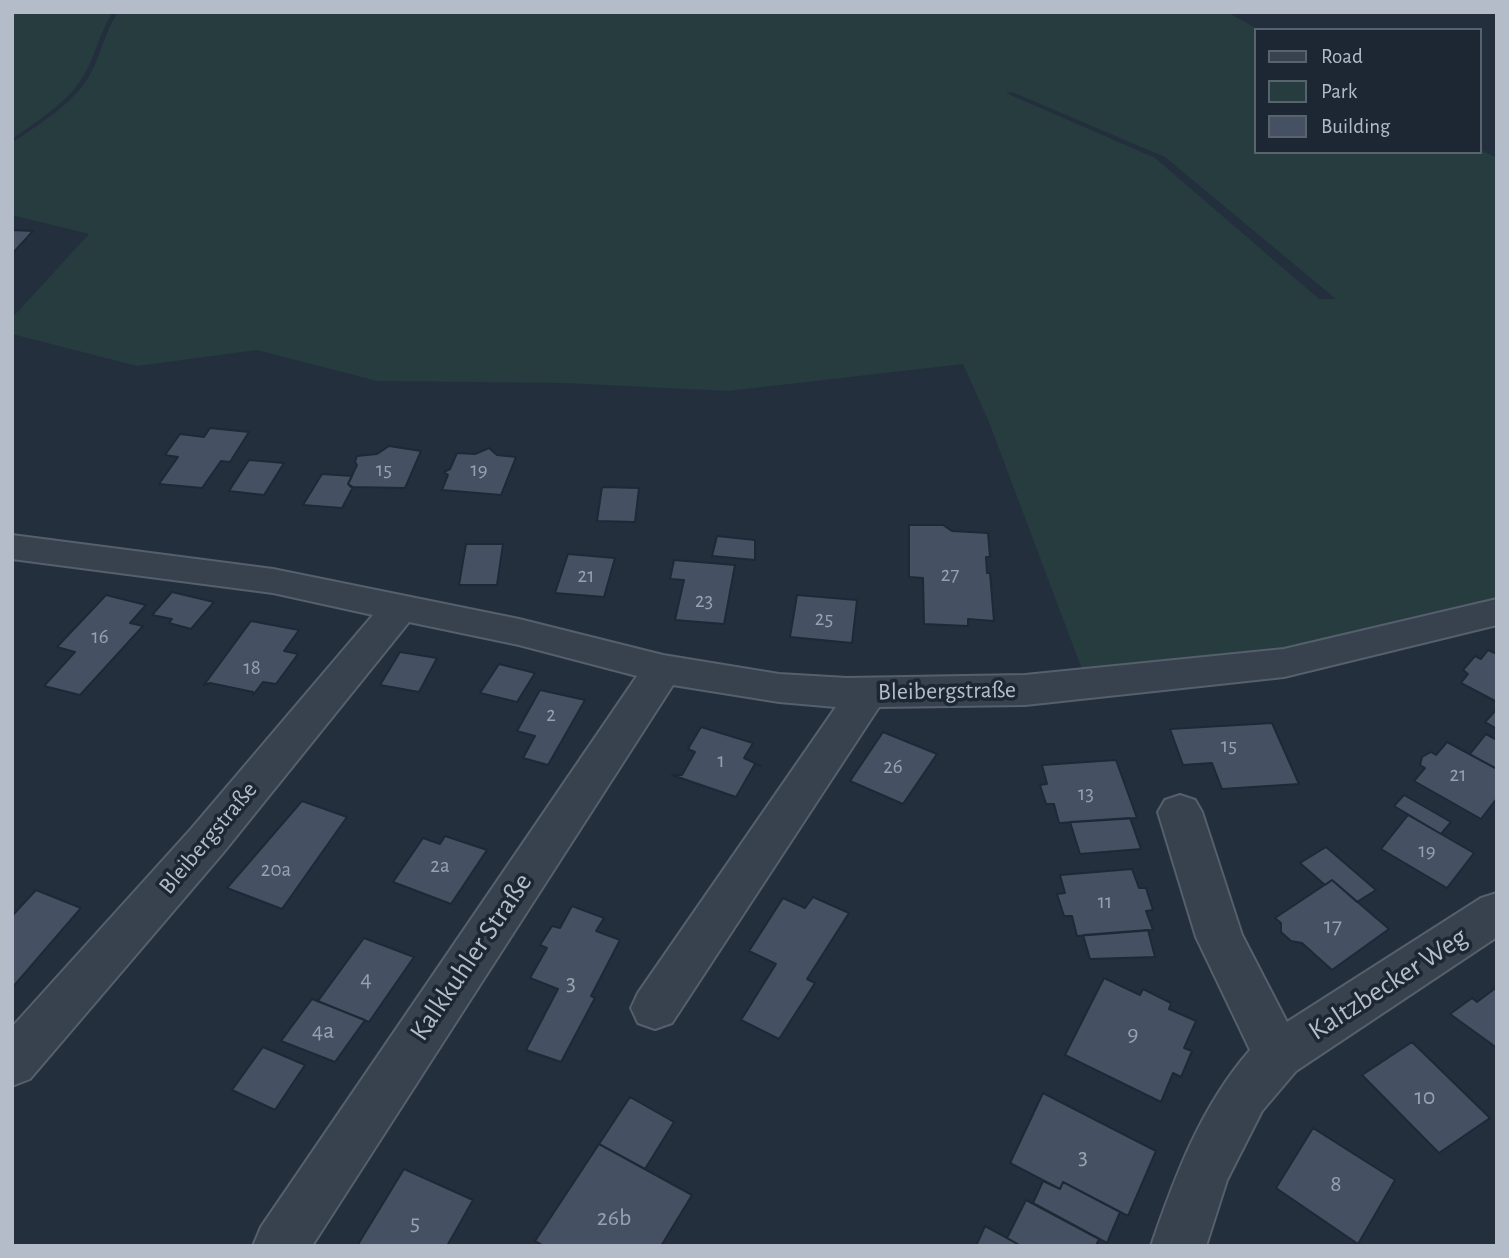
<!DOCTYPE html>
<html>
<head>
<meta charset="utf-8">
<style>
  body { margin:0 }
  #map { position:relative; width:1509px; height:1258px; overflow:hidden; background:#242f3e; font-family:"Alegreya Sans",sans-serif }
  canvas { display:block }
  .frame { position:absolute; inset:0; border:14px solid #b4bcc9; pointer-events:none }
  .legend { position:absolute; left:1254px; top:28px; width:228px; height:126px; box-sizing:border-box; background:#1d2633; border:2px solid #59626f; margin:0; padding:9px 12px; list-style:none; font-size:21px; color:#b4bcc9 }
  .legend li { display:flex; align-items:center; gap:14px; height:35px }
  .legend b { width:35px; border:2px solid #59626f }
</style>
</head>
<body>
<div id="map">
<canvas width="1509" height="1258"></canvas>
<div class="frame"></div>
<ul class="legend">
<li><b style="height:9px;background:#38414e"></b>Road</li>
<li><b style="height:19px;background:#263c3f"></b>Park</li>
<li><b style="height:19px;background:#455162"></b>Building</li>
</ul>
</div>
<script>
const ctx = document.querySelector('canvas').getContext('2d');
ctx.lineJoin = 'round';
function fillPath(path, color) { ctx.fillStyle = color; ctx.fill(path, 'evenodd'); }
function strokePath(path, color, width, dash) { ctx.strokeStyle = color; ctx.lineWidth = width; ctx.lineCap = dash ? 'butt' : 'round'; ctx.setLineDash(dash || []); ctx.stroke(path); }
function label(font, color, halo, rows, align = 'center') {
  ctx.font = font + ' "Alegreya Sans",sans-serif'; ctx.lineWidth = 7; ctx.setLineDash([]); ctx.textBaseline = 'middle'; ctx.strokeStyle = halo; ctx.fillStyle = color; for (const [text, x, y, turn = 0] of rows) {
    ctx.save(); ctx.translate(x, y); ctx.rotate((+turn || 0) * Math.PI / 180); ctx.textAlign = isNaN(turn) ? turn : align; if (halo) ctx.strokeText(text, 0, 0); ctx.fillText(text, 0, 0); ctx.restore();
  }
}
fillPath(new Path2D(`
  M 12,12 L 113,12 C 99,33 95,57 83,77 C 67,103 36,122 12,139 Z
  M 118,12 L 1227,12 L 1259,30 L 1255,30 L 1255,152 L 1479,152 L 1479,149 L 1497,158 L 1497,601 L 1285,652 L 1083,672 L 989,422 L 963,364 L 728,391 L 566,383 L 377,381 L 257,350 L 137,366 L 12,334 L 12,318 L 89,234 L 12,215 L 12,143 C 37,125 72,105 88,78 C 101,57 104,33 118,12 ZM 1012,92 L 1165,157 L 1336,299 L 1319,299 L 1155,158 L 1006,93 Z`), '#263c3f');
const building = new Path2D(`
  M 12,230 L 33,231 L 12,254 Z
  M 210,428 L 249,432 L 230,462 L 221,461 L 202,488 L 159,484 L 178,457 L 165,455 L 180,434 L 204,437 Z
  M 389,446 L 421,451 L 405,488 L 351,487 L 348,484 L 357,465 L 355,462 L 357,456 L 377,454 Z
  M 489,448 L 497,455 L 516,457 L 501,495 L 442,490 L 448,475 L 444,472 L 450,469 L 457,453 L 475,454 Z
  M 249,460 L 284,463 L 264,495 L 229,491 Z
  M 322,474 L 352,476 L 348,484 L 353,487 L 342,508 L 303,505 Z
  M 602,487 L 639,488 L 635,522 L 597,521 Z
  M 909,525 L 943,525 L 952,531 L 988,533 L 990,557 L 986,557 L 987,573 L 990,573 L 994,621 L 968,619 L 968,626 L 924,624 L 923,578 L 909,577 Z
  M 717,536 L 755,540 L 755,560 L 712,556 Z
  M 466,544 L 503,544 L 497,585 L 459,585 Z
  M 568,554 L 615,558 L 604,597 L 555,593 Z
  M 674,560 L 735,565 L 724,624 L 675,620 L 684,580 L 670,579 Z
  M 172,592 L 214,602 L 191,629 L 169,623 L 172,619 L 152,615 Z
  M 106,595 L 146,605 L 130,623 L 143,626 L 80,695 L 44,686 L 75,652 L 57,647 Z
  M 797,595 L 857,600 L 852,643 L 790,637 Z
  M 251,621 L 299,630 L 284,651 L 298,654 L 276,684 L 263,682 L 253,695 L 253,692 L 210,683 L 204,685 Z
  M 1488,650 L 1497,654 L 1497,702 L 1461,683 L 1468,674 L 1463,670 L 1475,656 L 1481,659 Z
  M 400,652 L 437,658 L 419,692 L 380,685 Z
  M 499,664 L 535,673 L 517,702 L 480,693 Z
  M 540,690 L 585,700 L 548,765 L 523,758 L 535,736 L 517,731 Z
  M 1497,709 L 1497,729 L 1485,722 Z
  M 1272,723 L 1299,784 L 1222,789 L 1212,763 L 1183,765 L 1170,729 Z
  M 701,727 L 753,743 L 744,758 L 761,766 L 755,764 L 736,797 L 672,775 L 682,775 L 695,752 L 688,749 Z
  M 883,732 L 937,754 L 903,804 L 850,781 Z
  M 1486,734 L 1497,740 L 1497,769 L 1470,754 Z
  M 1447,742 L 1497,769 L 1497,798 L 1481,819 L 1414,781 L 1425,768 L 1420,765 L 1422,757 L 1431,752 L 1436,755 Z
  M 1116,760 L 1137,818 L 1059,823 L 1054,804 L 1046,804 L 1040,785 L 1047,784 L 1042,765 Z
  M 1404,795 L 1451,822 L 1441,834 L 1394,806 Z
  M 302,801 L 347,817 L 282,909 L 227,888 Z
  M 1408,815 L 1474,853 L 1447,888 L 1381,849 Z
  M 1130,818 L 1141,849 L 1080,854 L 1070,822 Z
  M 445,836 L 487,850 L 451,904 L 393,882 L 423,838 L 440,844 Z
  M 1326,847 L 1376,890 L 1357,902 L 1332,880 L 1325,885 L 1300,863 Z
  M 1132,869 L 1139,888 L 1146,888 L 1153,910 L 1146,911 L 1153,930 L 1077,936 L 1072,916 L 1064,916 L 1057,894 L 1065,893 L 1060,875 Z
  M 1332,880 L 1389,929 L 1332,970 L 1302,943 L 1291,941 L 1281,932 L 1281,923 L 1275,918 Z
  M 36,890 L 81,908 L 12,988 L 12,916 Z
  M 813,897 L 849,913 L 807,979 L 815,983 L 779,1039 L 741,1020 L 776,964 L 749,951 L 783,898 L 805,908 Z
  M 572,906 L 604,918 L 596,931 L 620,940 L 591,996 L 595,998 L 561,1062 L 526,1050 L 558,989 L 530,978 L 547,948 L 540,945 L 552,926 L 560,928 Z
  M 1148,930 L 1155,957 L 1090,959 L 1083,935 Z
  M 364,938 L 414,957 L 369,1022 L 318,1001 Z
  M 1104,978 L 1140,995 L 1143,989 L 1171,1003 L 1169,1009 L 1196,1021 L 1184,1048 L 1192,1051 L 1181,1077 L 1173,1073 L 1161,1102 L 1065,1055 Z
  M 1497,987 L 1497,1048 L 1450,1014 L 1472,998 L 1477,1002 Z
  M 312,999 L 365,1020 L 335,1062 L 281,1041 Z
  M 1412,1042 L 1490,1118 L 1439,1153 L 1362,1075 Z
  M 263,1047 L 305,1065 L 275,1110 L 232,1090 Z
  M 1043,1093 L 1156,1151 L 1128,1216 L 1063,1182 L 1060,1189 L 1010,1163 Z
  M 630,1097 L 674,1122 L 645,1169 L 599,1144 Z
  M 1313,1128 L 1395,1180 L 1358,1244 L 1276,1188 Z
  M 599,1144 L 692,1195 L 661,1246 L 544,1246 L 535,1241 Z
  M 404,1169 L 473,1200 L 447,1246 L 357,1246 Z
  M 1043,1181 L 1060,1189 L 1063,1182 L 1120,1212 L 1107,1243 L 1033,1203 Z
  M 1026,1200 L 1099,1239 L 1096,1246 L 1021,1246 L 1007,1238 Z
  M 985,1226 L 1007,1238 L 1021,1246 L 976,1246 Z`);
fillPath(building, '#455162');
strokePath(building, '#1f2835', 2);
const minor = new Path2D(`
  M 12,535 L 273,569 L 519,619 L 663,655 L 779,674 L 847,678 L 1025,675 L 1284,649 L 1497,599 L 1497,625 L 1284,677 L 1025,705 L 879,707 L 672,1023 L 655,1029 L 638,1023 L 631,1008 L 638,993 L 836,707 L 779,702 L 673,685 L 312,1246 L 253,1246 L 261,1227 L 637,676 L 519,645 L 409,622 L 223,853 L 30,1079 L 12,1086 L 12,1027 L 191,829 L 373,615 L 273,593 L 12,559 Z
  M 1180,795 L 1195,800 L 1202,812 L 1242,935 L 1287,1022 L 1481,898 L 1497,893 L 1497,937 L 1296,1071 L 1262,1111 L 1227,1180 L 1206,1246 L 1151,1246 C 1175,1176 1201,1106 1250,1050 L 1196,937 L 1158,812 L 1165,800 Z`);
strokePath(minor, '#565f6c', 4);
fillPath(minor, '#38414e');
label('21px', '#98a1af', null, [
  ["15",384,470],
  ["19",479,470],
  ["27",950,575],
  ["21",586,576],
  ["23",704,601],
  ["25",824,619],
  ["16",100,637],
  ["18",252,668],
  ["2",551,715],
  ["15",1229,746],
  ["1",721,761],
  ["26",893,767],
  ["21",1458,775],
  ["13",1086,794],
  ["19",1427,851],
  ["2a",440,866],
  ["20a",276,870],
  ["11",1105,902]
]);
label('24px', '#b4bcc9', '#1d2633', [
  ["Bleibergstraße",947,691,-1],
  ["Bleibergstraße",208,838,-50]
]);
label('24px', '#98a1af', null, [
  ["17",1333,926],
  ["4",366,979],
  ["3",571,983],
  ["4a",323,1031],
  ["9",1133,1034],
  ["10",1425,1097],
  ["3",1083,1157],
  ["8",1336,1184],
  ["26b",614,1218],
  ["5",415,1223]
]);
label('28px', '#b4bcc9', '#1d2633', [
  ["Kalkkuhler Straße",471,957,-56],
  ["Kaltzbecker Weg",1388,984,-33]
]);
</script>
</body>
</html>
